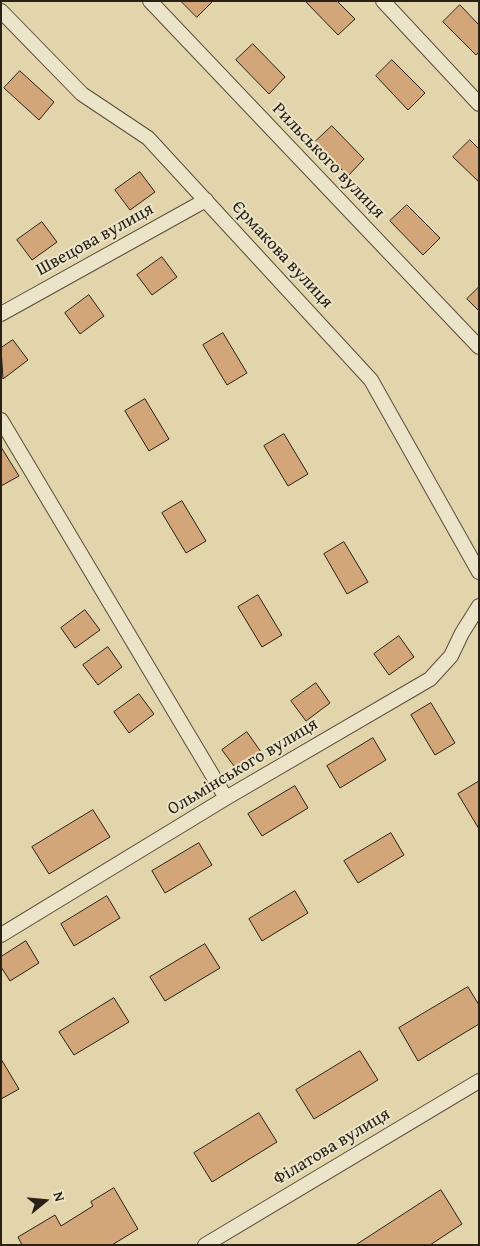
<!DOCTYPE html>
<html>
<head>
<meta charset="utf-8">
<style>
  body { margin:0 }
  #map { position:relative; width:480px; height:1246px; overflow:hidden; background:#e2d5ac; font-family:"Gentium Book Plus",serif }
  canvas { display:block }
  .frame { position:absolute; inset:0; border:2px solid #292016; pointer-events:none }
  .north { position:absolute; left:20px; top:1176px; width:50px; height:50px; -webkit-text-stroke:4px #ece4c9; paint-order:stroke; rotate:73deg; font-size:14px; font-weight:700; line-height:20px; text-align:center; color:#292016 }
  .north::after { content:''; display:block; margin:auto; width:18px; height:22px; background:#292016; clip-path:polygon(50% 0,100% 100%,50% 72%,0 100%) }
</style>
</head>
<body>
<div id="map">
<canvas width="480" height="1246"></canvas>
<div class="frame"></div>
<div class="north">N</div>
</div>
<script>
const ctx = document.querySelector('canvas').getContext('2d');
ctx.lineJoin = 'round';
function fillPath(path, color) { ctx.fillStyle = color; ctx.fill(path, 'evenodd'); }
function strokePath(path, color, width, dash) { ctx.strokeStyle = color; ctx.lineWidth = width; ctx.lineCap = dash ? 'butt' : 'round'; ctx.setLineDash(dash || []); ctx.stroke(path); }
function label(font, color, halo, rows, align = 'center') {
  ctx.font = font + ' "Gentium Book Plus",serif'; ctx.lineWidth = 4; ctx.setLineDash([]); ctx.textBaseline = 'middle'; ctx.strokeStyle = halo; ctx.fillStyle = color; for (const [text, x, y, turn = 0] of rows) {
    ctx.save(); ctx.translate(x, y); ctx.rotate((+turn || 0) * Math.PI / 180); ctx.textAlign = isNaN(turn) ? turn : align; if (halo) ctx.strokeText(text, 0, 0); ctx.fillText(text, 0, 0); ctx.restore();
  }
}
const building = new Path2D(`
  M 181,1 L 213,1 L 197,17 Z
  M 337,1 L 355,19 L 338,35 L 306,2 Z
  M 460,5 L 479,25 L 479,52 L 476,55 L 443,22 Z
  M 253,44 L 285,77 L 269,94 L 236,60 Z
  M 392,60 L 425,93 L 408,110 L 376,76 Z
  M 20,71 L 54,102 L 39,120 L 4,88 Z
  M 332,126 L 364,159 L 348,176 L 315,142 Z
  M 470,140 L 479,149 L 479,182 L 453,157 Z
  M 140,172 L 155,192 L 130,210 L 115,190 Z
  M 407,205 L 440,238 L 423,255 L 390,221 Z
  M 42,222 L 57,242 L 32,260 L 17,240 Z
  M 162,257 L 177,277 L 152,295 L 137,275 Z
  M 479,287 L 479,311 L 467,299 Z
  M 89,295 L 104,316 L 80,334 L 65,313 Z
  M 223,333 L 247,373 L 227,385 L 203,345 Z
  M 13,340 L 28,360 L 3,379 L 1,348 Z
  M 145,399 L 169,439 L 149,451 L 125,411 Z
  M 284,434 L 308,474 L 288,486 L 264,446 Z
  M 1,447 L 19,476 L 1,486 Z
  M 182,501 L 206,541 L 186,553 L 162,513 Z
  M 344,542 L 368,582 L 347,594 L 324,554 Z
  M 258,595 L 282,635 L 262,647 L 238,607 Z
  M 85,610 L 100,630 L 75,648 L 61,628 Z
  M 399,636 L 414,657 L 389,675 L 374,654 Z
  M 108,647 L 122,667 L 98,685 L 83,665 Z
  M 316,683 L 330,703 L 306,721 L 291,701 Z
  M 139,694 L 154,714 L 129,733 L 114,712 Z
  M 431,703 L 455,743 L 435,755 L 411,715 Z
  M 247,732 L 261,752 L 237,770 L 222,750 Z
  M 373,738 L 386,760 L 340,788 L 327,766 Z
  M 478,782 L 479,784 L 479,829 L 458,794 Z
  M 295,786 L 308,808 L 262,836 L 248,814 Z
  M 93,810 L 110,837 L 49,874 L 32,847 Z
  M 391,833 L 404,855 L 358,883 L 344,861 Z
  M 199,843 L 212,865 L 165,893 L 152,871 Z
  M 295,891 L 308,913 L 262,941 L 249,919 Z
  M 107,896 L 120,918 L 74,946 L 61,924 Z
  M 26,941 L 39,963 L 10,981 L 1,967 L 1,957 Z
  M 205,944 L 220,968 L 165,1001 L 150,977 Z
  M 468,987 L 479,1005 L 479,1024 L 418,1061 L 399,1028 Z
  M 114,998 L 129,1022 L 74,1055 L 59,1032 Z
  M 360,1051 L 378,1080 L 314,1119 L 296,1090 Z
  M 1,1059 L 19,1089 L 1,1099 Z
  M 259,1113 L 277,1142 L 212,1182 L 194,1153 Z
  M 114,1188 L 138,1229 L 112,1245 L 22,1245 L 18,1237 L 55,1215 L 61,1226 L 93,1206 L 91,1202 Z
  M 441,1190 L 462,1224 L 430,1245 L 356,1245 Z`);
fillPath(building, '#d3a67a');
strokePath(building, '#292016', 1);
const minor = new Path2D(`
  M 150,1 L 479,347
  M 383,1 L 479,104
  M 1,11 L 82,94 L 148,138 L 371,380 L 479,572
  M 1,314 L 206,200
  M 1,420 L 226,798
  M 1,935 L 226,798 L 430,679 L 451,656 L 462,633 L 479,606
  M 205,1245 L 479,1081`);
strokePath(minor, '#574d3c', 16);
strokePath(minor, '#ece4c9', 14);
label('18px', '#292016', '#ece4c9', [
  ["Рильського вулиця",328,161,46],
  ["Швецова вулиця",95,240,-29],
  ["Єрмакова вулиця",282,255,47],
  ["Ольмінського вулиця",243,767,-31],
  ["Філатова вулиця",332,1147,-31]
]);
</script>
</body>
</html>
